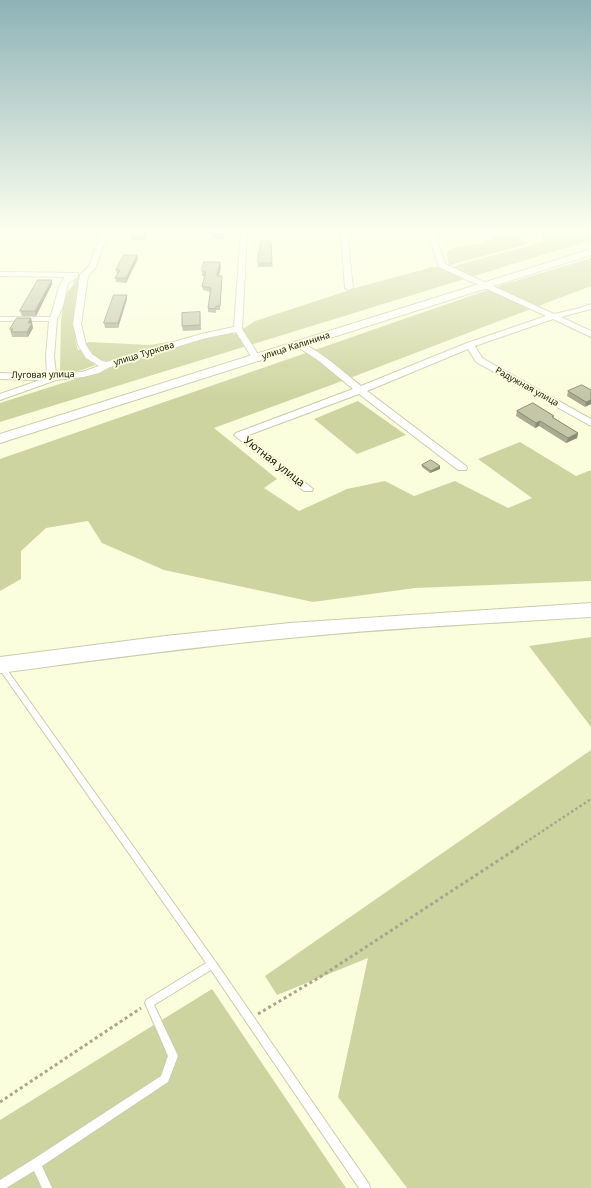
<!DOCTYPE html>
<html>
<head>
<meta charset="utf-8">
<style>
  body { margin:0 }
  canvas { display:block; background:#fafedc }
</style>
</head>
<body>
<canvas width="591" height="1188"></canvas>
<script>
const ctx = document.querySelector('canvas').getContext('2d');
ctx.lineJoin = 'round';
function fillPath(path, color) { ctx.fillStyle = color; ctx.fill(path, 'evenodd'); }
function strokePath(path, color, width, dash) { ctx.strokeStyle = color; ctx.lineWidth = width; ctx.lineCap = dash ? 'butt' : 'round'; ctx.setLineDash(dash || []); ctx.stroke(path); }
function label(font, color, halo, rows, align = 'center') {
  ctx.font = font + ' "Noto Sans",sans-serif'; ctx.lineWidth = 3.5; ctx.setLineDash([]); ctx.textBaseline = 'middle'; ctx.strokeStyle = halo; ctx.fillStyle = color; for (const [text, x, y, turn = 0] of rows) {
    ctx.save(); ctx.translate(x, y); ctx.rotate((+turn || 0) * Math.PI / 180); ctx.textAlign = isNaN(turn) ? turn : align; if (halo) ctx.strokeText(text, 0, 0); ctx.fillText(text, 0, 0); ctx.restore();
  }
}
fillPath(new Path2D(`
  M 527,232 L 533,233 L 532,235 L 518,238 L 528,242 L 528,244 L 450,265 L 448,262 L 447,252 C 457,244 472,245 484,243 L 484,241 L 494,239 L 495,236 Z
  M 541,232 L 577,232 L 543,241 Z
  M 581,232 L 591,232 L 591,240 L 0,422 L 0,403 L 204,338 L 229,333 L 235,334 L 255,321 L 359,287 L 433,267 L 454,267 L 461,264 Z
  M 591,258 L 591,286 L 334,384 L 214,428 L 277,479 L 264,488 L 299,511 L 347,489 L 385,481 L 414,496 L 455,481 L 508,508 L 532,498 L 478,459 L 520,442 L 576,476 L 591,470 L 591,581 L 415,588 L 313,602 L 164,570 L 102,543 L 88,521 L 46,528 L 21,551 L 21,579 L 0,591 L 0,459 L 505,284 Z
  M 75,276 L 80,277 C 77,302 70,325 78,350 L 82,350 L 87,358 L 95,365 C 85,369 70,376 60,370 L 61,321 L 64,300 L 67,293 L 73,285 Z
  M 180,340 L 183,340 L 115,360 L 106,361 L 96,359 L 85,344 L 89,342 L 150,345 Z
  M 358,401 L 406,435 L 357,454 L 314,419 Z
  M 591,637 L 591,727 L 529,646 Z
  M 591,750 L 591,1188 L 407,1188 L 338,1097 L 368,958 L 277,995 L 265,976 Z
  M 212,989 L 346,1188 L 0,1188 L 0,1120 Z`), '#ced4a0');
const service = new Path2D(`
  M 0,664 L 3,664 L 215,961 L 369,1184 L 370,1188 L 359,1188 L 211,970 L 154,1005 L 178,1056 L 168,1082 L 42,1166 L 52,1188 L 42,1188 L 34,1171 L 6,1188 L 0,1188 L 0,1180 L 32,1160 L 161,1076 L 168,1056 L 145,1003 L 146,1000 L 206,963 L 0,670 Z`);
const minor = new Path2D(`
  M 102,232 L 108,232 L 96,267 L 88,276 L 81,324 L 86,345 L 92,354 L 102,361 L 107,362 L 201,334 L 234,327 L 241,232 L 247,232 L 242,329 L 261,359 L 260,361 L 254,361 L 236,332 L 206,338 L 110,367 L 99,373 L 83,377 L 56,380 L 0,400 L 0,394 L 40,380 L 0,379 L 0,373 L 47,375 L 46,356 L 49,321 L 0,321 L 0,317 L 50,317 C 56,304 56,287 65,277 L 0,276 L 0,272 L 78,273 L 78,277 L 68,283 L 63,306 L 57,319 L 54,356 L 56,374 L 82,372 L 99,366 L 86,358 L 78,345 L 73,324 L 80,275 L 89,266 Z
  M 341,232 L 347,232 L 353,288 L 349,290 L 345,288 Z
  M 428,232 L 434,232 L 445,264 L 554,314 L 580,308 L 591,304 L 591,309 L 561,317 L 591,331 L 591,337 L 553,319 L 475,346 L 482,358 L 591,419 L 591,426 L 476,362 L 468,349 L 367,391 L 466,466 L 467,468 L 466,470 L 458,470 L 359,394 L 246,436 L 313,489 L 312,491 L 304,491 L 234,435 L 236,433 L 353,389 L 319,361 L 298,347 L 297,345 L 298,343 C 309,341 351,378 361,386 L 467,343 L 546,316 L 439,267 Z`);
const secondary = new Path2D(`
  M 591,249 L 591,255 L 0,443 L 0,434 Z`);
const primary = new Path2D(`
  M 591,603 L 591,617 C 490,623 389,628 289,638 C 192,647 96,660 0,673 L 0,657 L 165,636 L 290,623 Z`);
strokePath(service, '#c8ccab', 2);
strokePath(minor, '#c8ccab', 2);
strokePath(secondary, '#c8ccab', 2);
strokePath(primary, '#c8ccab', 2);
strokePath(new Path2D(`
  M 517,848 L 591,799`), '#a4a78d', 2.5, [2.5, 2.5]);
strokePath(new Path2D(`
  M 258,1014 L 320,977 L 519,847
  M 0,1102 L 141,1008`), '#a4a78d', 3, [3, 3]);
fillPath(service, '#fff');
fillPath(minor, '#fff');
fillPath(secondary, '#fff');
fillPath(primary, '#fff');
fillPath(new Path2D(`
  M 132,232 L 148,232 L 145,240 L 131,240 L 131,235 Z
  M 224,232 L 223,239 L 212,239 L 212,234 Z
  M 137,255 L 138,259 L 126,283 L 116,282 L 115,278 L 117,274 L 116,270 Z
  M 258,263 L 272,263 L 273,267 L 258,267 Z
  M 221,266 L 219,276 L 222,276 L 222,280 L 220,310 L 216,310 L 216,313 L 208,312 L 208,308 L 210,292 L 203,290 L 202,286 L 205,276 L 202,276 L 202,271 Z
  M 52,280 L 52,284 L 36,316 L 22,316 L 20,311 Z
  M 127,299 L 118,328 L 105,328 L 104,323 Z
  M 200,312 L 201,330 L 183,331 L 182,326 Z
  M 31,318 L 33,328 L 28,337 L 12,337 L 10,329 Z
  M 591,390 L 585,407 L 567,396 L 568,391 Z
  M 517,411 L 554,418 L 578,433 L 577,438 L 566,443 L 539,426 L 535,428 L 516,416 Z
  M 422,465 L 440,466 L 440,469 L 430,473 L 422,467 Z`), '#a8ab90');
fillPath(new Path2D(`
  M 146,232 L 148,232 L 145,240 L 145,235 Z
  M 137,255 L 138,259 L 126,283 L 126,278 Z
  M 220,262 L 221,266 L 218,280 L 217,276 Z
  M 52,280 L 52,284 L 36,316 L 35,311 Z
  M 127,295 L 127,299 L 118,328 L 118,323 Z
  M 31,318 L 33,328 L 28,337 L 27,332 L 28,323 Z
  M 591,400 L 591,404 L 585,407 L 586,402 Z
  M 540,421 L 539,426 L 535,428 L 536,423 Z
  M 578,433 L 577,438 L 566,443 L 568,438 Z
  M 440,466 L 440,469 L 430,473 L 431,471 Z`), '#888b75');
const building = new Path2D(`
  M 132,232 L 146,232 L 145,235 L 131,235 Z
  M 212,232 L 223,232 L 223,234 L 212,234 Z
  M 261,241 L 271,241 L 272,263 L 258,263 Z
  M 124,255 L 137,255 L 126,278 L 115,278 L 120,270 L 116,270 Z
  M 204,262 L 220,262 L 217,276 L 222,276 L 220,306 L 216,306 L 215,309 L 208,308 L 211,288 L 202,286 L 206,272 L 202,271 Z
  M 38,280 L 52,280 L 35,311 L 20,311 Z
  M 114,295 L 127,295 L 118,323 L 104,323 Z
  M 200,312 L 200,325 L 182,326 L 182,313 Z
  M 17,318 L 31,318 L 28,323 L 32,323 L 27,332 L 11,332 L 13,329 L 10,329 Z
  M 582,385 L 591,390 L 591,400 L 586,402 L 568,391 Z
  M 533,403 L 554,416 L 552,417 L 578,433 L 568,438 L 540,421 L 536,423 L 517,411 Z
  M 431,460 L 440,466 L 431,471 L 422,465 Z`);
fillPath(building, '#c3c7a7');
strokePath(building, '#888b75', 1);
const sky = ctx.createLinearGradient(0, 0, 0, 398);
sky.addColorStop(0, '#8eb2b6');
sky.addColorStop(0.58, '#fdffef');
sky.addColorStop(1, '#fdffef00');
ctx.fillStyle = sky;
ctx.fillRect(0, 0, 591, 398);
label('9px', '#181a0d', '#fafedc', [
  ["улица Калинина",296,346,-18],
  ["улица Туркова",144,354,-17],
  ["Луговая улица",43,375,-1],
  ["Радужная улица",527,387,29]
]);
label('11px', '#181a0d', '#fafedc', [
  ["Уютная улица",274,462,38]
]);
</script>
</body>
</html>
